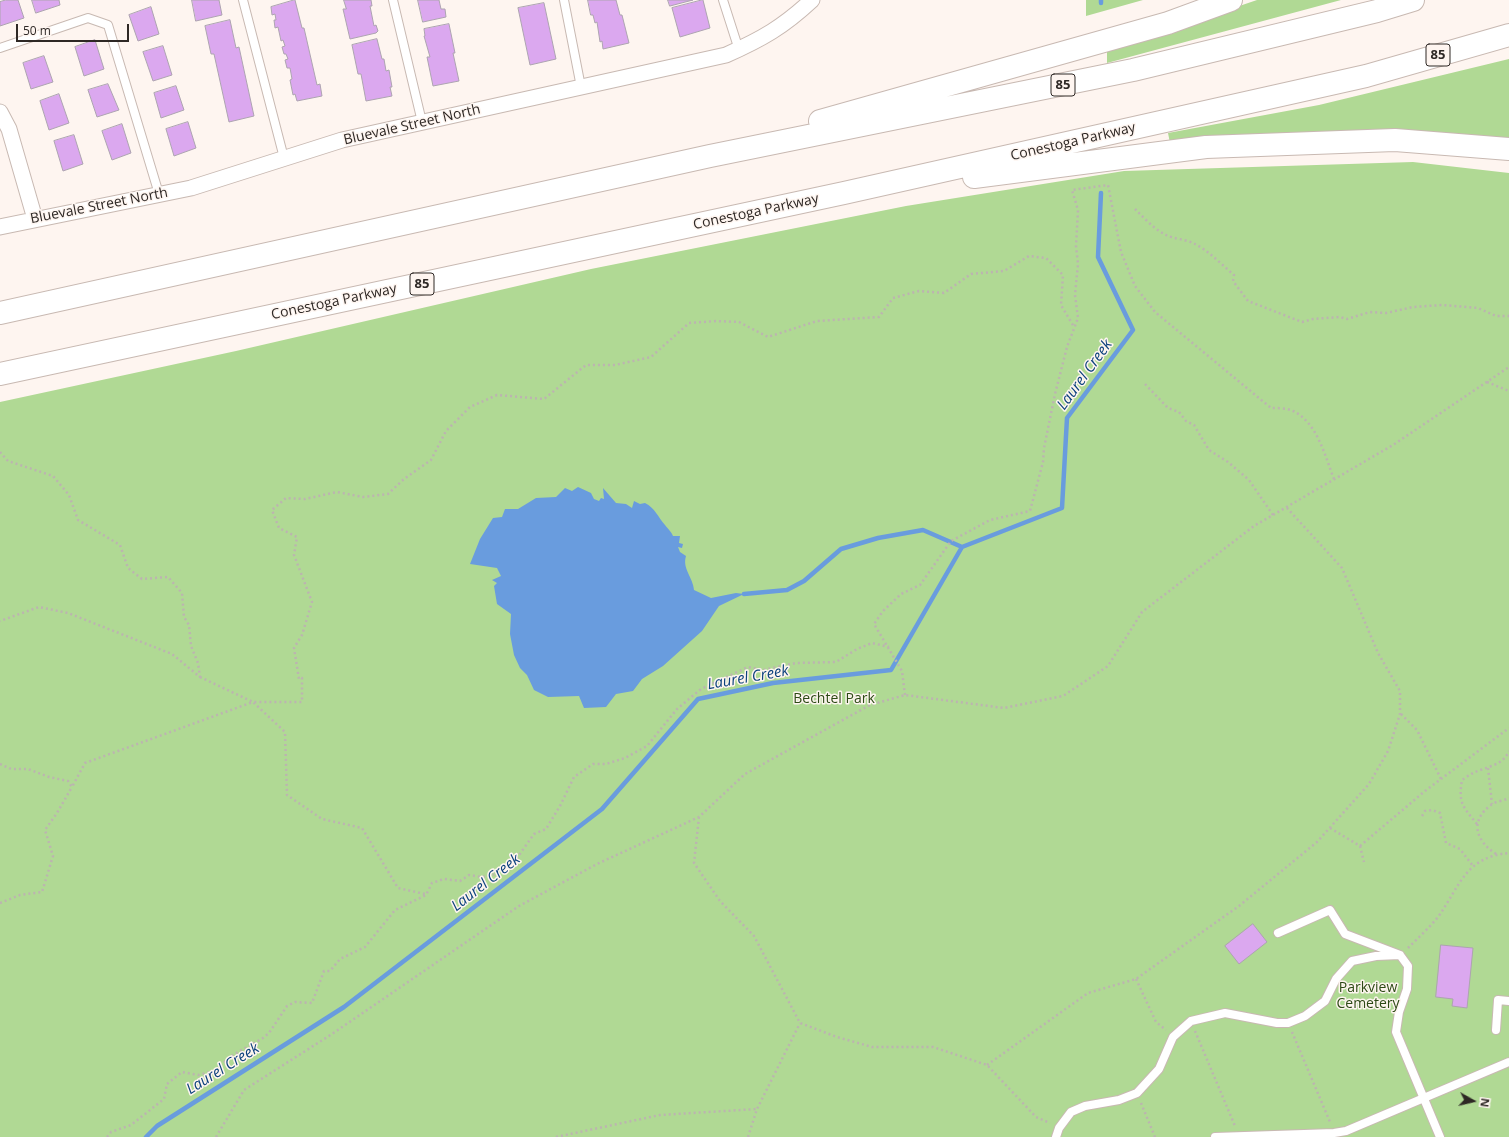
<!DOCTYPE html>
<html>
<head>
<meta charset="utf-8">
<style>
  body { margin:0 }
  #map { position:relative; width:1509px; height:1137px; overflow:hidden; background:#fef5f0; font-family:"Open Sans",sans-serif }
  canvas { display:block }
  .north { position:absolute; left:1453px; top:1081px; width:40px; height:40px; -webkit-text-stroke:3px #fef5f0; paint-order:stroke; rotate:98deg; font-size:11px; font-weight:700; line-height:16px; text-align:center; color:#2e2825 }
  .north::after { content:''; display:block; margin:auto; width:14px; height:18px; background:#2e2825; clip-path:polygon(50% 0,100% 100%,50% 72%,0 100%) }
  .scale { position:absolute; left:16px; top:24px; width:113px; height:18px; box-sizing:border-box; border:2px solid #2e2825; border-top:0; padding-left:5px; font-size:12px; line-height:14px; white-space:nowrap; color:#2e2825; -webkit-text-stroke:3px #fef5f0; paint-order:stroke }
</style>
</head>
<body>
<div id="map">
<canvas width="1509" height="1137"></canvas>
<div class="north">N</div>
<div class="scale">50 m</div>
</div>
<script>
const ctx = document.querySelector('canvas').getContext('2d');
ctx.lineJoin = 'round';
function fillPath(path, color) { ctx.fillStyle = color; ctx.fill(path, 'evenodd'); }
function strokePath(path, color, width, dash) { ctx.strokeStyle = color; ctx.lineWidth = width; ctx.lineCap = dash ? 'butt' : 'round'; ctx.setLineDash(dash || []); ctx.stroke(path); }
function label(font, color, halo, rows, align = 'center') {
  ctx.font = font + ' "Open Sans",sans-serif'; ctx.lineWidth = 3; ctx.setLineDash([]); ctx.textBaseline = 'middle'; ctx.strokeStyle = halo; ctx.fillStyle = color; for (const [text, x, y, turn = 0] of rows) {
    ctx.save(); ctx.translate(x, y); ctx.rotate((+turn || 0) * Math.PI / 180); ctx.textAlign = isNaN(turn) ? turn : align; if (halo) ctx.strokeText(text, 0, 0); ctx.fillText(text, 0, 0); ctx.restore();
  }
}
fillPath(new Path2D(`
  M 1086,0 L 1143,0 L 1086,16 Z
  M 1257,0 L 1341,0 L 1107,63 L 1107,51 Z
  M 1509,59 L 1509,141 L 1170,143 L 1168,133 L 1319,105 Z
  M 1413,162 L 1509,173 L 1509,1137 L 0,1137 L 0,402 L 236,351 L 591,269 L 906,206 L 1124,171 Z`), '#b0d994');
fillPath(new Path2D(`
  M 578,487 L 591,493 L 594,499 L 599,501 L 601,498 L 604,499 L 603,488 L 616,503 L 626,504 L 632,508 L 634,501 L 640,504 L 645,503 C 655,508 658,517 665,525 C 668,529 671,531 673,536 L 680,536 L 679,543 L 683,544 L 682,548 L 678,547 L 680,552 L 686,556 C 682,569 693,577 694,590 L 711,598 L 736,593 L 744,594 L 719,606 L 702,631 L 663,666 L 642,679 L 633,691 L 616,694 L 606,707 L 584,708 L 579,696 L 548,697 L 534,690 L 527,675 L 520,668 L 514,655 L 510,634 L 511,614 L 497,604 L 494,586 L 497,583 L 492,580 L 501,576 L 497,568 L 470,564 L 480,539 L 493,518 L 502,517 L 505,509 L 518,509 L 536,498 L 556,497 L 565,488 L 572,491 Z`), '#699cde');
strokePath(new Path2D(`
  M 1101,3 L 1101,0
  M 744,594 L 787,590 L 804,581 L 841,549 L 878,538 L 923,530 L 962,547
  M 146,1137 L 157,1126 L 344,1007 L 602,809 L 698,699 L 773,683 L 891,670 L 962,547 L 1062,508 L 1067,418 L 1133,330 L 1098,257 L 1101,193`), '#699cde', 4.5);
const building = new Path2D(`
  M 6,0 L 18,0 L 24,18 L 0,26 L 0,2 Z
  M 32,0 L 59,0 L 60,5 L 36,13 Z
  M 192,0 L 219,0 L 222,15 L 196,21 Z
  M 295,0 L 302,28 L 304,28 L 317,85 L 320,84 L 322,96 L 297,101 L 295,94 L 293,95 L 290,80 L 292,79 L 290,68 L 287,68 L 285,60 L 288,59 L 286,54 L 284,54 L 282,47 L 285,46 L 283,40 L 281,41 L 278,27 L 275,28 L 274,20 L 276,20 L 275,14 L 272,15 L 271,7 Z
  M 344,0 L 371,0 L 372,6 L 370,6 L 374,26 L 376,25 L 378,31 L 376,33 L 350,39 L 343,9 L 346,9 Z
  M 418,0 L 439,0 L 441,9 L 445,9 L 446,17 L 423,22 Z
  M 588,0 L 616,0 L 620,15 L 622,15 L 629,43 L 603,49 L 602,41 L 600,42 L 597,22 L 595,23 L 593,15 L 591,15 Z
  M 668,0 L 693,0 L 670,6 Z
  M 703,0 L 710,28 L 680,37 L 672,8 Z
  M 544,3 L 556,59 L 530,65 L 518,8 Z
  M 151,7 L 159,34 L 138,41 L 129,15 Z
  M 230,20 L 236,48 L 239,47 L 254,116 L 229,122 L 214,54 L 211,54 L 205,26 Z
  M 449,24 L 455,53 L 453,53 L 459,81 L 433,86 L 427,57 L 430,57 L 424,36 L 425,36 L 424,29 Z
  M 377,39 L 382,59 L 384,59 L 386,71 L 389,70 L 392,87 L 390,87 L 392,96 L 366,101 L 361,74 L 358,74 L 352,45 Z
  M 95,40 L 104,69 L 84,76 L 75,47 Z
  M 163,46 L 172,75 L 153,81 L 143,52 Z
  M 44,56 L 53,82 L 31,89 L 23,63 Z
  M 108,84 L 119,110 L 97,117 L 88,90 Z
  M 176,86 L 184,110 L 161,118 L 154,93 Z
  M 59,94 L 69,123 L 49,130 L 40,101 Z
  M 188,122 L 196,148 L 174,156 L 166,129 Z
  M 122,124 L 131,153 L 112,160 L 102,131 Z
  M 74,135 L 83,164 L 63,171 L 54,141 Z
  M 1253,924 L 1267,942 L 1239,964 L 1225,946 Z
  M 1441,945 L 1473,948 L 1467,1008 L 1452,1006 L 1453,999 L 1436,997 Z`);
fillPath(building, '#dba8ef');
strokePath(building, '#ada4b0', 1);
const lane = new Path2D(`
  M 243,0 L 284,158
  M 393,0 L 422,122
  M 564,0 L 581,87
  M 723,0 L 739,50
  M 0,48 L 88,18 L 108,25 L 159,194
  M 1278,933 L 1330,910 L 1345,934 L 1400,955 L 1408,966 L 1407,989 L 1399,1012 L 1396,1032 L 1440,1137
  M 1496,1030 L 1498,1000 L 1509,1001
  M 1056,1137 L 1059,1128 L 1071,1112 L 1085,1106 L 1119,1100 L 1137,1093 L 1159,1069 L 1173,1037 L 1191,1021 L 1225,1013 L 1277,1023 L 1288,1023 L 1305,1016 L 1325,1001 L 1336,979 L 1352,961 L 1376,956 L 1400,955
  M 1215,1137 L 1334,1133 L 1346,1131 L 1509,1062`);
const street = new Path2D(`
  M 0,112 L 9,129 L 35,219
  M 0,227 L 191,188 L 342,140 L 726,55 C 762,39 783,27 812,0`);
const highway = new Path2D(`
  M 820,121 L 1168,23 L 1231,0
  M 974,177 L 1206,147 L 1395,140 L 1509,149
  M 0,313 L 710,156 L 1133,70 L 1377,11 L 1413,0
  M 0,374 L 844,193 L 1366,76 L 1509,35`);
strokePath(lane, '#c8b9b2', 10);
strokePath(street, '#c8b9b2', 17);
strokePath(highway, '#c8b9b2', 24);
strokePath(new Path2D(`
  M 1135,209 C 1144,218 1154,229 1166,235 C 1173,239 1186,239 1195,244 C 1209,251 1222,265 1234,275 L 1233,281 L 1248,301 L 1302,322 L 1313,319 L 1340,317 L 1347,319 L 1370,312 L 1386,313 L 1413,307 L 1442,305 L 1478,308 L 1496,316 L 1509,316
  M 1487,382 L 1509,391
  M 1145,384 L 1168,408 L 1179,412 L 1186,421 L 1194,425 L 1209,450 L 1228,462 L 1249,480 L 1273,515
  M 0,452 L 8,461 L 53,476 L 69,495 L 78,520 L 120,545 L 128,568 L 142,579 L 168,577 L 182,593 L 184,617 L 189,625 L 191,646 L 198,663 L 200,677 L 172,654 L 68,613 L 39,607 L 0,621
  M 200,677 L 253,702 L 302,702 L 302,678 L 299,679 L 294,648 L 302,635 L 312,602 L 294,555 L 297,537 L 279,528 L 272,510 L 286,498 L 305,499 L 337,492 L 363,497 L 388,494 L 404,479 L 431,460 L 446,431 L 470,407 L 497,395 L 544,399 L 586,365 L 615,365 L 651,357 L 689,323 L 716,321 L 739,322 L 768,337 L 817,321 L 879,317 L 893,298 L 919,291 L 944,293 L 971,274 L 1004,271 L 1029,256 L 1046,258 L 1063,275 L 1061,305 L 1074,327
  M 905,695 L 902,671 L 874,624 L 883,611 L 901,594 L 920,585 L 951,541 L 990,520 L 1030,511 L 1043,462 L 1044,448 L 1055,394 L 1067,347 L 1078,318 L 1075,295 L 1078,264 L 1076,246 L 1078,210 L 1072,190 L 1108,185 L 1121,252 L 1135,286 L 1155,312 L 1271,408 C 1278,408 1287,408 1293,411 C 1317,422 1325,456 1334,479
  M 1401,714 L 1417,730 L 1441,779
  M 0,764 L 11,769 L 28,769 L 49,777 L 68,781 L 72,787 L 85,763 L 253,702 L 285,732 L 287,795 L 322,819 L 362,828 L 398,888 L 425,894
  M 1488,768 L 1492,804
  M 1422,816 L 1425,811 L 1432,810 L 1440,813 L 1446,843 L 1460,849 L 1473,866
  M 699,817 L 694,863 L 720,901 L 754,936 L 800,1023 L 837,1037 L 872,1047 L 933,1047 L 987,1065 L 1036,1117 L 1050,1123
  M 1477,824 C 1463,807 1458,803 1462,780 C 1465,778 1469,775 1473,773 C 1485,767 1503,766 1509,751
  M 1330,828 L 1360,846 L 1364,862
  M 1360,846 L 1425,791 L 1509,728
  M 1496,854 C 1476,841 1469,821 1491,805 C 1496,801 1504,801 1509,798
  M 0,903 L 20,895 L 42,892 L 53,856 L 45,830 L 57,813 L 72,787
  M 1408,948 C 1418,938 1429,928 1438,917 C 1460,886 1465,857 1509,853
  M 1136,979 L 1156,1022 L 1166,1030
  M 1195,1031 L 1235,1126
  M 1292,1032 L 1330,1122
  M 987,1065 L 1088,993 L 1136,979 L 1239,906 L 1317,842 L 1369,784 L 1388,751 L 1400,714 L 1400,691 L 1378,653 L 1342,568 L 1287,508
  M 1141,1103 L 1155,1137
  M 107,1137 L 111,1132 L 131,1125 L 164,1099 L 167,1084 L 182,1072 L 198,1075 L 214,1071 L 233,1055 L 263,1038 L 269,1033 L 287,1006 L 295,1002 L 312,1003 L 324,971 L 330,971 L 340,959 L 365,947 L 395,910 L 426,895 L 432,883 L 444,879 L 460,881 L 469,875 L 482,877 L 501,873 L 512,865 L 534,834 L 546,829 L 560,806 L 574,777 L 593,764 L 606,764 L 625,758 L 647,746 L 677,709 L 701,689 L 748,667 L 763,670 L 796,663 L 836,662 L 857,649 L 872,643 L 889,647
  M 216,1137 L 244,1090 L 332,1034 L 519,906 L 597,864 L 699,817 L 745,774 L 870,705 L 905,695 L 1004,708 L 1063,696 L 1108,666 L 1142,612 L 1254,526 L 1393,445 L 1509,367
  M 556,1137 L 660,1115 L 757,1109
  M 748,1137 L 757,1109 L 800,1023`), '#bcb4b0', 2.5, [2, 3]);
strokePath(lane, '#fff', 8);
strokePath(street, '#fff', 15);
strokePath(highway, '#fff', 22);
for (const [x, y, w] of [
  [1438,55,24],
  [1063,85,24],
  [422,284,24]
]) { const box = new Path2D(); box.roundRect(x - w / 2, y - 11, w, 22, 3); ctx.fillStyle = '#fef5f0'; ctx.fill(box); strokePath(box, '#2e2825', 1); }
label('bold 13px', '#2e2825', null, [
  ["85",1438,55],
  ["85",1063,85],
  ["85",422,284]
]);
label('14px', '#2e2825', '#fef5f0', [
  ["Bluevale Street North",412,125,-13],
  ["Conestoga Parkway",1073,142,-13],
  ["Bluevale Street North",99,206,-11],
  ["Conestoga Parkway",756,212,-12],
  ["Conestoga Parkway",334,302,-12]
]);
label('14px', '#2d4a15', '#fef5f0', [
  ["Bechtel Park",834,699],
  ["Parkview",1368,988],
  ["Cemetery",1368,1004]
]);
label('italic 15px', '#0b417c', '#fef5f0', [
  ["Laurel Creek",1085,375,-54],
  ["Laurel Creek",748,678,-10],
  ["Laurel Creek",486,883,-38],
  ["Laurel Creek",223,1069,-32]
]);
</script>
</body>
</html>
